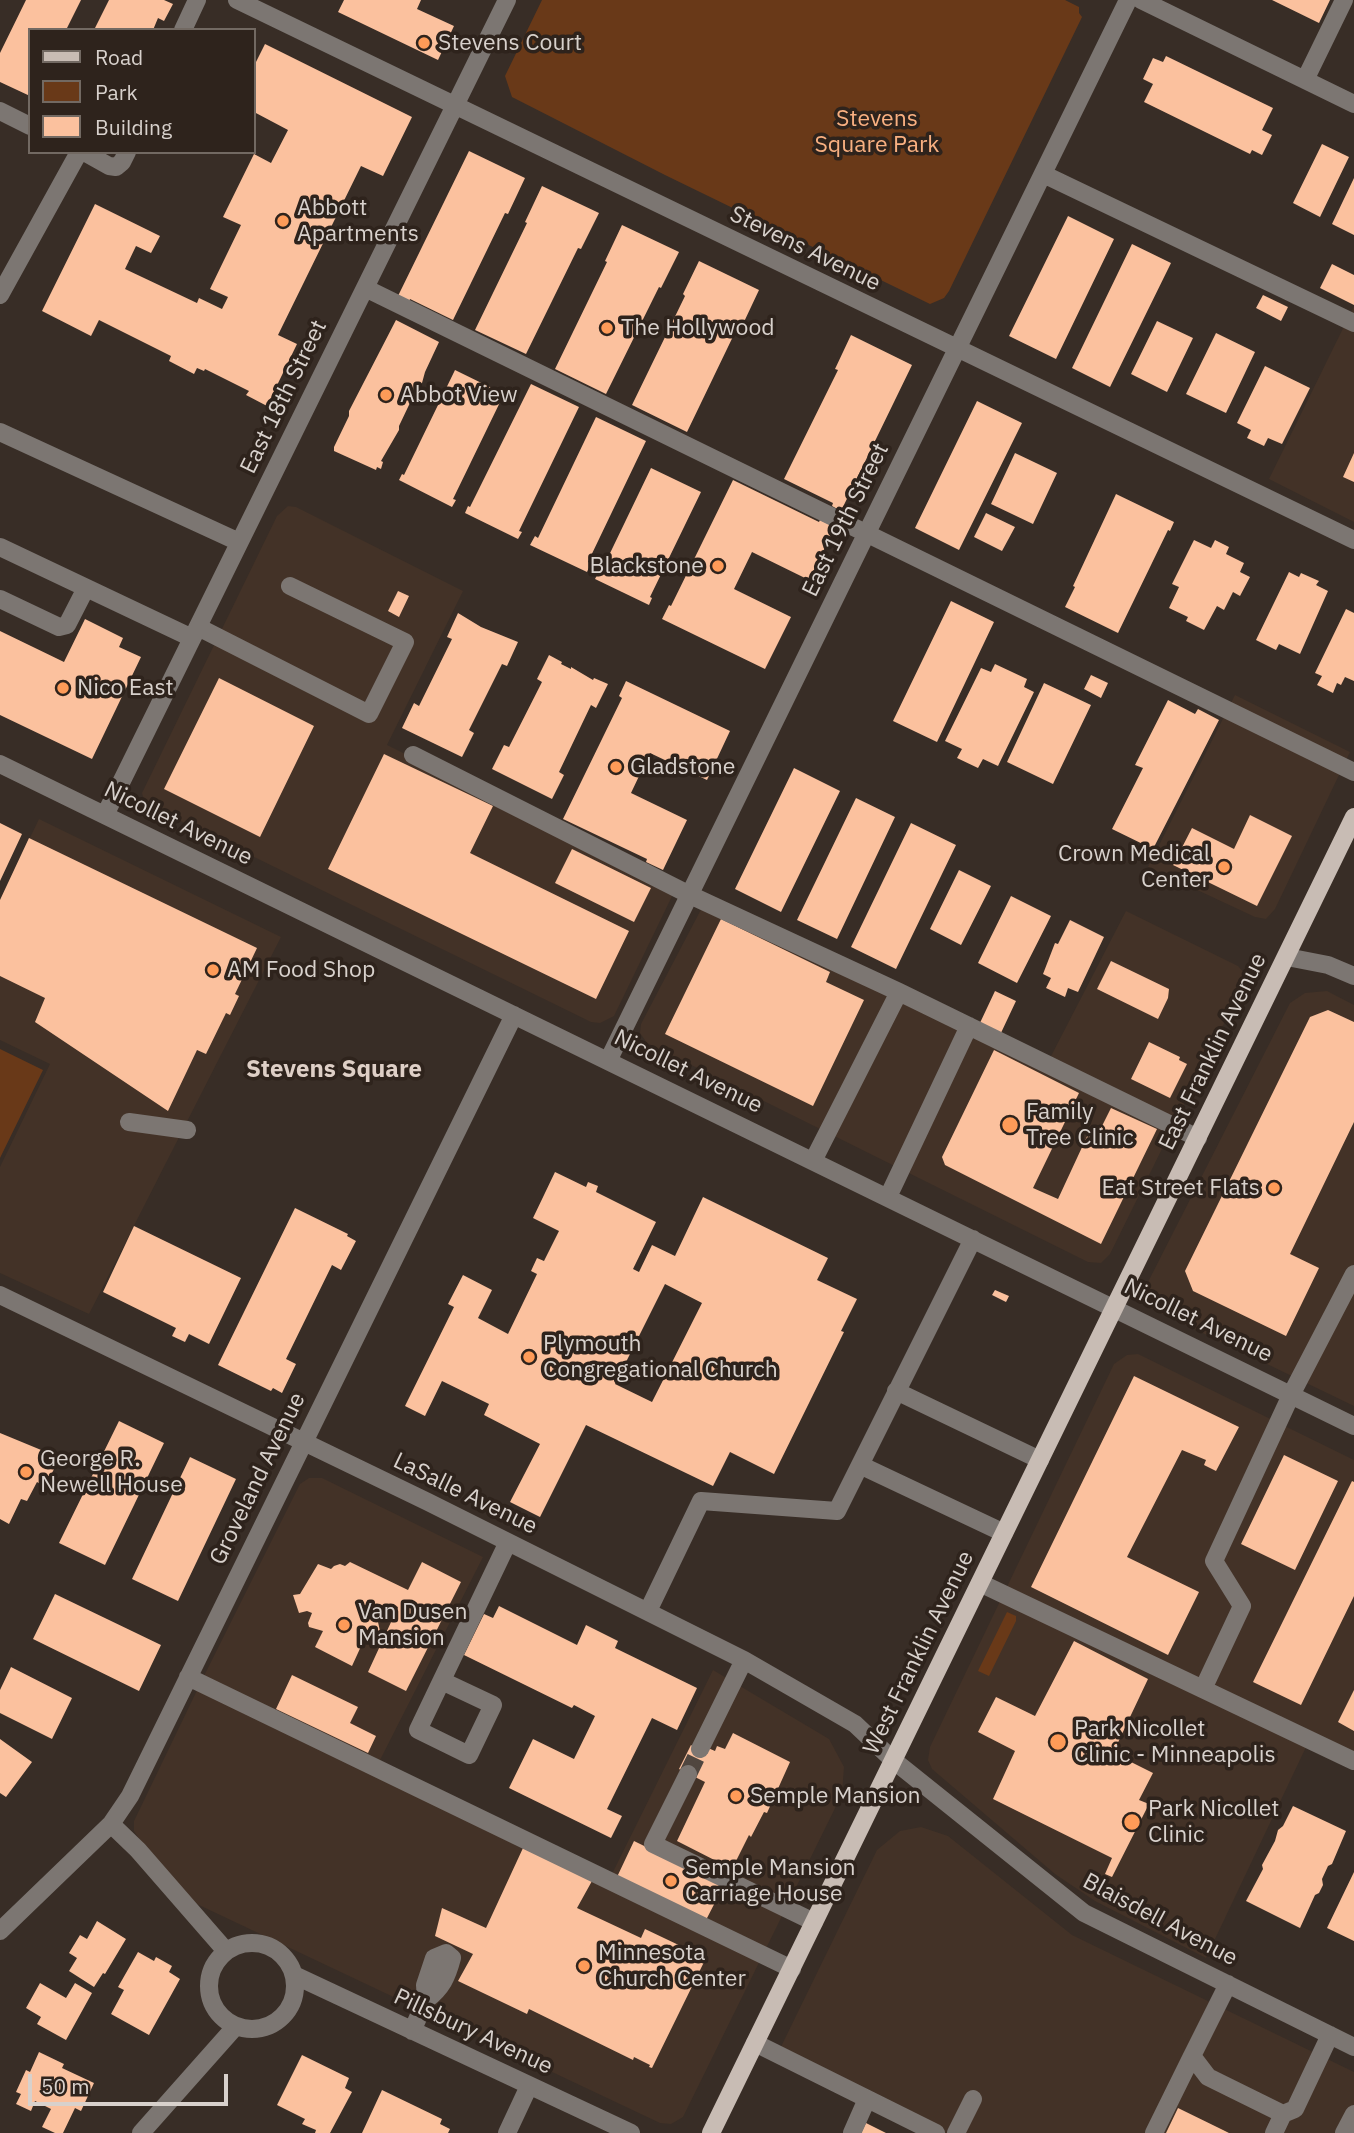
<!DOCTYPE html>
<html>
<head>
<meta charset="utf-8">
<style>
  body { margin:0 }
  #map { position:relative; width:1354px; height:2133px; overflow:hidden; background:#382d26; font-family:"IBM Plex Sans",sans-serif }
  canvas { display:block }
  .legend { position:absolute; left:28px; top:28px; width:228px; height:126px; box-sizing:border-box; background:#2e231c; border:2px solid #726962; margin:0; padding:9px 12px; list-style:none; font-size:21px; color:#d8d1cc }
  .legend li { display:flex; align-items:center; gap:14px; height:35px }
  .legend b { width:35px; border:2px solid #726962 }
  .scale { position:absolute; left:28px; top:2074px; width:200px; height:32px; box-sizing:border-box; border:4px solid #d8d1cc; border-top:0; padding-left:9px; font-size:21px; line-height:24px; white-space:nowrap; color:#d8d1cc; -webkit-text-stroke:5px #2e231c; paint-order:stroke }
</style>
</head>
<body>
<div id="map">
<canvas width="1354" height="2133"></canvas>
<ul class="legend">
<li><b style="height:9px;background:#c8bcb4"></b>Road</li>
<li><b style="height:19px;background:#693918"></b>Park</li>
<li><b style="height:19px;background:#fbc19e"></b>Building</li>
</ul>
<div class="scale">50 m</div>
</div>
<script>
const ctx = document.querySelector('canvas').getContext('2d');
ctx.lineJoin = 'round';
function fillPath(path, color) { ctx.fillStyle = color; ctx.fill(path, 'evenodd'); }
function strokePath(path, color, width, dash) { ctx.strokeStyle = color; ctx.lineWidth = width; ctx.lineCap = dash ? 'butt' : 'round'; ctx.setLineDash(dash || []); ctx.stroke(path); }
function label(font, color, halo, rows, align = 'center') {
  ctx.font = font + ' "IBM Plex Sans",sans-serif'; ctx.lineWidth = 7; ctx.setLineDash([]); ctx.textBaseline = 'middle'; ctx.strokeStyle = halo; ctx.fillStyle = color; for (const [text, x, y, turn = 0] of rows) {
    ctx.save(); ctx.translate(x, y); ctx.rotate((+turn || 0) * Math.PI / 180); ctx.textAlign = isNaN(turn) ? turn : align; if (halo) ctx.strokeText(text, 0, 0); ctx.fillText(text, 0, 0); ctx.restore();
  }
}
fillPath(new Path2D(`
  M 1354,306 L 1354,522 L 1269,479 Z
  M 288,506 L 296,507 L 463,591 L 387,745 L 676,888 L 614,1016 L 600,1023 L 591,1022 L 150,806 L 144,800 L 142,793 L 277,516 Z
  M 1235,695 L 1350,752 L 1275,909 L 1266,919 L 1255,917 L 1148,867 Z
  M 39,819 L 281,937 L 89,1314 L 0,1273 L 0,1167 L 50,1064 L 0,1040 L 0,900 Z
  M 707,898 L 1048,1062 L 1126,911 L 1238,966 L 1245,974 L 1244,983 L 1110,1254 L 1101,1263 L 1088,1262 L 647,1043 L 640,1033 L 641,1024 Z
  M 1327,991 L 1354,1005 L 1354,1406 L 1151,1308 L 1147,1299 L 1147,1284 L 1290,1003 L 1305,993 Z
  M 1138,1354 L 1354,1460 L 1354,1767 L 1307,1745 L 1206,1958 L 1095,1901 L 1055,1874 L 932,1769 L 928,1760 L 930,1747 L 1114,1364 L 1127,1355 Z
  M 309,1478 L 322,1478 L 483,1557 L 378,1764 L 611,1876 L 713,1670 L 829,1739 L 844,1767 L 842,1794 L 683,2117 L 671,2124 L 660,2123 L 199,1905 L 170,1884 L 134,1831 L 134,1821 L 202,1680 L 300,1484 Z
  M 921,1827 L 948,1836 L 1072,1935 L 1354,2072 L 1354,2133 L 931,2133 L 775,2059 L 877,1850 L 900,1831 Z`), '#433227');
fillPath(new Path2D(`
  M 542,0 L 1065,0 L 1079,7 L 1079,13 L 1082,17 L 949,291 L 944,298 L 930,304 L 665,175 L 512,97 L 505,76 Z
  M 0,1049 L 43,1070 L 0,1158 Z
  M 1007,1612 L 1016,1616 L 1016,1621 L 989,1676 L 978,1671 Z`), '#693918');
fillPath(new Path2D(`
  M 26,0 L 81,0 L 66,30 L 30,30 L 30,96 L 0,82 L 0,53 Z
  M 109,0 L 164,0 L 173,4 L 164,21 L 158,18 L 153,30 L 94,30 Z
  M 344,0 L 421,0 L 417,9 L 454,26 L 438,60 L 338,12 Z
  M 1272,0 L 1330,0 L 1319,23 Z
  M 265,44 L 412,117 L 383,176 L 361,166 L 278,335 L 297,344 L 267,406 L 246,395 L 249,391 L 205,369 L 204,371 L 197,368 L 194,374 L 169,361 L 171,356 L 99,320 L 91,336 L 42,311 L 95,204 L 160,236 L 151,253 L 136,246 L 125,269 L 197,303 L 199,298 L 222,309 L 228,297 L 210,289 L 241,225 L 223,217 L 254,154 L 271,163 L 288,130 L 254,112 L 254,66 Z
  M 1166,56 L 1273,108 L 1262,130 L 1272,135 L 1262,155 L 1252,150 L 1250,154 L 1144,102 L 1153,84 L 1143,79 L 1153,58 L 1163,62 Z
  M 1322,144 L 1349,157 L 1320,217 L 1293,203 Z
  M 469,151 L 525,178 L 508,214 L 505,213 L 453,320 L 410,299 L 409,302 L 398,296 Z
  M 1354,178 L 1354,235 L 1332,224 Z
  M 542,186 L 599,213 L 581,249 L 578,248 L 526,354 L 475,330 L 527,223 L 525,222 Z
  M 1068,216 L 1114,239 L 1056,359 L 1009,336 Z
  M 622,225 L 679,252 L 661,288 L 659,287 L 606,394 L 555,369 L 607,262 L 605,261 Z
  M 1132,244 L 1171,263 L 1110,387 L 1072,368 Z
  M 699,261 L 759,290 L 743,324 L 740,322 L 687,432 L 632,405 L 685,296 L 683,294 Z
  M 1332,264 L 1354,275 L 1354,305 L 1320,288 Z
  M 1263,295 L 1288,307 L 1281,321 L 1256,308 Z
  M 396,320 L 439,342 L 425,372 L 422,383 L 418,386 L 399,426 L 399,430 L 381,461 L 383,462 L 381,469 L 377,467 L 376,470 L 334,451 L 334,447 L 349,416 L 349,411 Z
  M 1157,321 L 1193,338 L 1167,392 L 1131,374 Z
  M 1216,333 L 1255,352 L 1226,413 L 1186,394 Z
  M 851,335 L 912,365 L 841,511 L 832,506 L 833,503 L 784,479 L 838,370 L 835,369 Z
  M 1265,366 L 1310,388 L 1282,444 L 1268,438 L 1264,446 L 1247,438 L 1251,430 L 1237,423 Z
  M 455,370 L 504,394 L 453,499 L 456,500 L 452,507 L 399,480 L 402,474 L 404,475 Z
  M 531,384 L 579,407 L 519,531 L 522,532 L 518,539 L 465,513 L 468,506 L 470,507 Z
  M 977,401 L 1022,423 L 959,550 L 915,528 Z
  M 596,417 L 646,441 L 588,562 L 591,563 L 587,572 L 530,545 L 535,536 L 538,538 Z
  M 1015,453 L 1057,473 L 1033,524 L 991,504 Z
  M 1354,453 L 1354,482 L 1343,477 Z
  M 651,468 L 701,492 L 650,597 L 652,598 L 649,605 L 595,579 L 598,573 L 600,574 Z
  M 733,480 L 819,522 L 820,520 L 835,527 L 809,580 L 752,552 L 734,589 L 791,617 L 765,669 L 662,619 L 669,605 L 671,606 Z
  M 1116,494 L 1174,522 L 1170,531 L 1168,530 L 1118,633 L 1065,607 L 1075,587 L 1073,586 Z
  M 986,513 L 1015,527 L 1002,551 L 974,537 Z
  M 1194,540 L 1211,548 L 1215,540 L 1229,547 L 1226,554 L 1244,563 L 1240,572 L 1250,577 L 1240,596 L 1233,592 L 1224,610 L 1217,606 L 1204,630 L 1186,621 L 1188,617 L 1169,608 L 1179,587 L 1172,584 Z
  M 1289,572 L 1299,577 L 1301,573 L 1319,581 L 1316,585 L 1328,591 L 1300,654 L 1279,644 L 1276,650 L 1256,640 Z
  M 398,591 L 409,596 L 399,617 L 388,611 Z
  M 951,601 L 994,622 L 937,742 L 893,721 Z
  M 1346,609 L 1354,613 L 1354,681 L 1345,677 L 1341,685 L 1337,683 L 1333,693 L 1317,685 L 1322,676 L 1315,673 Z
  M 458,613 L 481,627 L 518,642 L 507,666 L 502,664 L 469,730 L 474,733 L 462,757 L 402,728 L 414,703 L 419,706 L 452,639 L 447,637 Z
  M 85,619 L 123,638 L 119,647 L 141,657 L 92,759 L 0,715 L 0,631 L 64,662 Z
  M 549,655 L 562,662 L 561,664 L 571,669 L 571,667 L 593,680 L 594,678 L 608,684 L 596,708 L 591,705 L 559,772 L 564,775 L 552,799 L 492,769 L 504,745 L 509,747 L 542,682 L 537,679 Z
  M 995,664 L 1027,679 L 1024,687 L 1034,692 L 998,766 L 983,759 L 978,768 L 957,758 L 962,749 L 945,741 L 981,668 L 991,672 Z
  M 1091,675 L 1108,683 L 1101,698 L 1084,689 Z
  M 219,678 L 314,726 L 260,837 L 164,789 Z
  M 626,681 L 730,731 L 707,780 L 650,753 L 631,793 L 687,820 L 663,870 L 646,862 L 647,859 L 563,819 L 622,698 L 619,696 Z
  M 1044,683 L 1091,705 L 1053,784 L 1007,762 Z
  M 1168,700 L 1195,714 L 1198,709 L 1219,720 L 1153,849 L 1112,829 L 1143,768 L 1135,765 Z
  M 384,754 L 493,806 L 470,853 L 629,931 L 596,999 L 328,869 Z
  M 794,768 L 840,791 L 781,912 L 735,889 Z
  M 856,798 L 895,817 L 837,939 L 797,920 Z
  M 1250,815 L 1292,836 L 1257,906 L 1173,865 L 1192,828 L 1234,849 Z
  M 0,823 L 22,834 L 0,881 Z
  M 911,823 L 956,845 L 896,969 L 851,947 Z
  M 29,838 L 257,948 L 235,994 L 239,996 L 230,1015 L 226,1013 L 206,1054 L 197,1050 L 168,1111 L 35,1022 L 45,998 L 0,976 L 0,900 Z
  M 572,849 L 651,888 L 634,922 L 555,883 Z
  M 959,870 L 991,886 L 961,945 L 930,929 Z
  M 1011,896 L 1051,916 L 1017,983 L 978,963 Z
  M 721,919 L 830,972 L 826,982 L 864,1000 L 813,1106 L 665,1034 Z
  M 1070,920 L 1104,937 L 1078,992 L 1068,988 L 1065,997 L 1046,988 L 1051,978 L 1043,974 L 1055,943 L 1058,944 Z
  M 1111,961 L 1169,989 L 1168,998 L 1158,1019 L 1097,989 Z
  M 995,991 L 1016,1001 L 1000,1035 L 979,1025 Z
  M 1328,1010 L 1354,1022 L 1354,1122 L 1290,1254 L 1319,1268 L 1286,1336 L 1193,1291 L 1185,1271 L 1310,1017 Z
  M 1149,1042 L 1180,1057 L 1179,1060 L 1187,1064 L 1170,1098 L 1131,1079 Z
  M 994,1050 L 1079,1093 L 1033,1188 L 1058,1199 L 1090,1130 L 1098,1134 L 1111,1108 L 1157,1129 L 1101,1244 L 945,1165 L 942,1157 Z
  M 555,1172 L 586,1187 L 588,1182 L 598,1186 L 596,1192 L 656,1222 L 633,1269 L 639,1272 L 652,1245 L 675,1256 L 703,1197 L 828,1258 L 817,1280 L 857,1299 L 841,1331 L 844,1332 L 774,1474 L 730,1452 L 713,1486 L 586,1425 L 540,1517 L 510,1502 L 540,1444 L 484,1415 L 489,1404 L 442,1381 L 425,1416 L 405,1406 L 454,1307 L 448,1304 L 463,1275 L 492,1290 L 478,1318 L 508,1334 L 537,1274 L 531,1271 L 537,1258 L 544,1261 L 559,1231 L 533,1218 ZM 665,1284 L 702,1303 L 652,1402 L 615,1384 Z
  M 295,1208 L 348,1234 L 347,1236 L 356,1241 L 341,1270 L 332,1265 L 286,1359 L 296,1364 L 282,1393 L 273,1388 L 271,1391 L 218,1365 Z
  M 134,1226 L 241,1278 L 209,1344 L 189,1334 L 185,1342 L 172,1336 L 176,1328 L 103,1292 Z
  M 995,1290 L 1009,1296 L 1006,1302 L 992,1295 Z
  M 1134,1376 L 1239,1427 L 1216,1471 L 1204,1465 L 1206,1460 L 1182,1450 L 1127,1557 L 1199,1592 L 1168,1655 L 1031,1587 Z
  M 119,1421 L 164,1443 L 105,1565 L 59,1543 Z
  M 0,1433 L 46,1452 L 44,1456 L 57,1463 L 45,1487 L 37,1482 L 27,1501 L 21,1499 L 9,1524 L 0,1519 Z
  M 1284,1455 L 1338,1481 L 1295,1570 L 1241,1544 Z
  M 190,1457 L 236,1479 L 178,1601 L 132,1579 Z
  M 1352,1481 L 1354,1482 L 1354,1596 L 1301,1705 L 1253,1682 Z
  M 350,1562 L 408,1590 L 422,1562 L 461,1582 L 406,1691 L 368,1672 L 398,1607 L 390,1604 L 378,1622 L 380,1631 L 375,1641 L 363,1642 L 352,1666 L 315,1647 L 323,1631 L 309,1627 L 308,1623 L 312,1613 L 307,1611 L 299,1613 L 293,1595 L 300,1594 L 318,1564 L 331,1569 L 334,1566 L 340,1564 L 345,1566 Z
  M 55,1594 L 161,1645 L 139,1691 L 33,1639 Z
  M 499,1606 L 577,1645 L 586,1625 L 618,1641 L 615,1648 L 697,1688 L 677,1730 L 652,1718 L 607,1809 L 622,1816 L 611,1838 L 509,1788 L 533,1739 L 574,1759 L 595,1716 L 574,1705 L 572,1708 L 464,1655 L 484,1614 L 493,1618 Z
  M 1074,1641 L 1148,1679 L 1113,1753 L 1153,1773 L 1139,1800 L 1149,1804 L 1112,1877 L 1105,1874 L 1112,1858 L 993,1799 L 1015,1751 L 978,1732 L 996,1697 L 1035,1716 Z
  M 11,1667 L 72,1698 L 52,1739 L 0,1713 L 0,1690 Z
  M 292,1675 L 358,1707 L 350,1723 L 376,1736 L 368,1753 L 276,1709 Z
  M 1354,1690 L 1354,1731 L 1338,1722 Z
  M 733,1733 L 790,1762 L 767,1813 L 764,1812 L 751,1837 L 749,1835 L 732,1869 L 677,1841 L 705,1782 L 679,1769 L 691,1745 L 706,1752 L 708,1748 L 715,1751 L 717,1746 L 725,1749 Z
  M 0,1739 L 32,1762 L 6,1797 L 0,1793 Z
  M 1293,1806 L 1346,1831 L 1332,1864 L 1328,1866 L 1322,1879 L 1323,1885 L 1319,1893 L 1315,1895 L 1300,1928 L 1246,1901 L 1263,1869 L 1262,1865 L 1275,1841 L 1278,1830 L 1283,1826 Z
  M 634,1841 L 724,1885 L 706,1920 L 617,1877 Z
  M 523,1848 L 592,1881 L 577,1908 L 641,1938 L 645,1929 L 706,1958 L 652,2068 L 649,2067 L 650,2065 L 634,2057 L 633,2060 L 529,2009 L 527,2014 L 458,1981 L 473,1954 L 435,1936 L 442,1908 L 486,1928 Z
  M 1354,1872 L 1354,1941 L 1327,1928 Z
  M 97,1921 L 126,1939 L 105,1974 L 103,1973 L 94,1987 L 69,1971 L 77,1958 L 69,1953 L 80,1935 L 87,1939 Z
  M 138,1952 L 154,1961 L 156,1957 L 172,1966 L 169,1972 L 180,1979 L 149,2035 L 111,2014 L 124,1990 L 118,1987 Z
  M 40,1983 L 66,1998 L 75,1983 L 92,1993 L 66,2040 L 37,2024 L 41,2017 L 26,2008 Z
  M 39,2052 L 64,2064 L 62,2068 L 94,2083 L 81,2111 L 75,2108 L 63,2133 L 55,2133 L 42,2127 L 51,2109 L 35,2101 L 31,2111 L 16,2104 L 21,2094 L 16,2092 L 26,2070 L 30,2072 Z
  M 302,2055 L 349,2078 L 345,2088 L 352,2092 L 330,2133 L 315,2133 L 316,2130 L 302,2124 L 305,2119 L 277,2105 Z
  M 382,2090 L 442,2119 L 440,2124 L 450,2129 L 448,2133 L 362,2133 Z
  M 1178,2108 L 1223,2130 L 1229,2133 L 1166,2133 Z
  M 866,2123 L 886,2133 L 861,2133 Z`), '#fbc19e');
strokePath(new Path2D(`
  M 688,1774 L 700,1749`), '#50463f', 18, [18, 9]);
strokePath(new Path2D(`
  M 237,0 L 1354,540
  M 1141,0 L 1354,104
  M 183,30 L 197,0
  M 1305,80 L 1344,0
  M 0,111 L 30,126
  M 84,152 L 109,166 L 116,167 L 122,162 L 127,152
  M 1043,174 L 1354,323
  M 365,288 L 1354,772
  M 0,295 L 79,152
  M 0,432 L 239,542
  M 0,547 L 192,638
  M 0,599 L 59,627 L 67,625 L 86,588
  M 198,627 L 369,714 L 405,642 L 290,586
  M 413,755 L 690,895 L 899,992 L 1198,1138
  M 0,764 L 1354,1426
  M 105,815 L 507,0
  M 1287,957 L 1328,965 L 1354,976
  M 608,1061 L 1128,0
  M 129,1122 L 187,1130
  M 813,1161 L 899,992
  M 888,1197 L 969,1026
  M 0,1295 L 428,1502 L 744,1660 L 855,1724 L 893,1760 L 1084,1913 L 1354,2047
  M 896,1391 L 1040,1460
  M 860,1465 L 1004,1533
  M 980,1583 L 1354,1761
  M 648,1611 L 701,1501 L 837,1511 L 973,1239
  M 188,1677 L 792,1969
  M 442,1681 L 493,1705 L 469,1755 L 418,1730 L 508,1542
  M 1203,1689 L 1242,1606 L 1214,1561 L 1291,1395 L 1354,1274
  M 700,1749 L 744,1660
  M 688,1774 L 653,1844 L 814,1922
  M 111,1824 L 138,1850 L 226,1951
  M 0,1931 L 111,1824 L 130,1796 L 514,1015
  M209 1986a43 43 0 1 1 86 0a43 43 0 1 1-86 0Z
  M 294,1975 L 631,2133
  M 1228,1984 L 1192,2056 L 1208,2077 L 1283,2114 L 1295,2109 L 1330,2035
  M 412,2031 L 426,2000 L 425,1985 L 434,1958 L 446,1953 L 452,1958 C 447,1977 442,1988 426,2000
  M 755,2043 L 936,2133
  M 141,2133 L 236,2026
  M 507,2133 L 529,2086
  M 852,2133 L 867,2099
  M 956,2133 L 973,2099
  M 1154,2133 L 1192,2056
  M 1274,2133 L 1283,2114
  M 1344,2133 L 1354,2114`), '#7c7672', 18);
strokePath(new Path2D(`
  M 711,2133 L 1354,817`), '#c8bcb4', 18);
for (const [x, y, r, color] of [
  [424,43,7,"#fe9b58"],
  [283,221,7,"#fe9b58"],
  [607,328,7,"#fe9b58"],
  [386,395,7,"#fe9b58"],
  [718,566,7,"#fe9b58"],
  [63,688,7,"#fe9b58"],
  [616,767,7,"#fe9b58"],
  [1224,867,7,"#fe9b58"],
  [213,970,7,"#fe9b58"],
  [1010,1125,9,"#fe9b58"],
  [1274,1188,7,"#fe9b58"],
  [529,1357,7,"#fe9b58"],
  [26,1472,7,"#fe9b58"],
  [344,1625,7,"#fe9b58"],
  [1058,1742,9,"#fe9b58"],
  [736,1796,7,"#fe9b58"],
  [1132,1822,9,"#fe9b58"],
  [671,1881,7,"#fe9b58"],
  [584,1966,7,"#fe9b58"]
]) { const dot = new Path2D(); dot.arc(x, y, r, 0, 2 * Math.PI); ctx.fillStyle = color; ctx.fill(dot); strokePath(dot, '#2e231c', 2.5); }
label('23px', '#d8d1cc', '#2e231c', [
  ["Stevens Court",438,43],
  ["Abbott",297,208],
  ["Apartments",297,234],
  ["The Hollywood",621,328],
  ["Abbot View",400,395],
  ["Blackstone",704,566,"right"],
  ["Nico East",77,688],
  ["Gladstone",630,767],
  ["Crown Medical",1210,854,"right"],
  ["Center",1210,880,"right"],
  ["AM Food Shop",227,970],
  ["Family",1026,1112],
  ["Tree Clinic",1026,1138],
  ["Eat Street Flats",1260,1188,"right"],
  ["Plymouth",543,1344],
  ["Congregational Church",543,1370],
  ["George R.",40,1459],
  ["Newell House",40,1485],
  ["Van Dusen",358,1612],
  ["Mansion",358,1638],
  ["Park Nicollet",1074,1729],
  ["Clinic - Minneapolis",1074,1755],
  ["Semple Mansion",750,1796],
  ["Park Nicollet",1148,1809],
  ["Clinic",1148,1835],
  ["Semple Mansion",685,1868],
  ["Carriage House",685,1894],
  ["Minnesota",598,1953],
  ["Church Center",598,1979]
], 'left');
label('23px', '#f9b081', '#2e231c', [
  ["Stevens",877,119],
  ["Square Park",877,145]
]);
label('23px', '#d8d1cc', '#2e231c', [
  ["Stevens Avenue",805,249,26],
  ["East 18th Street",284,397,-64],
  ["East 19th Street",846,520,-64],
  ["Nicollet Avenue",178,824,26],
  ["East Franklin Avenue",1213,1052,-64],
  ["Nicollet Avenue",688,1072,26],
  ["Nicollet Avenue",1198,1321,26],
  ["Groveland Avenue",258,1479,-64],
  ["LaSalle Avenue",465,1494,26],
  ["West Franklin Avenue",919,1653,-64],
  ["Blaisdell Avenue",1160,1920,28],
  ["Pillsbury Avenue",473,2032,25]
]);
label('bold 24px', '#decfc6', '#2e231c', [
  ["Stevens Square",334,1070]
]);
</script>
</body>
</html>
